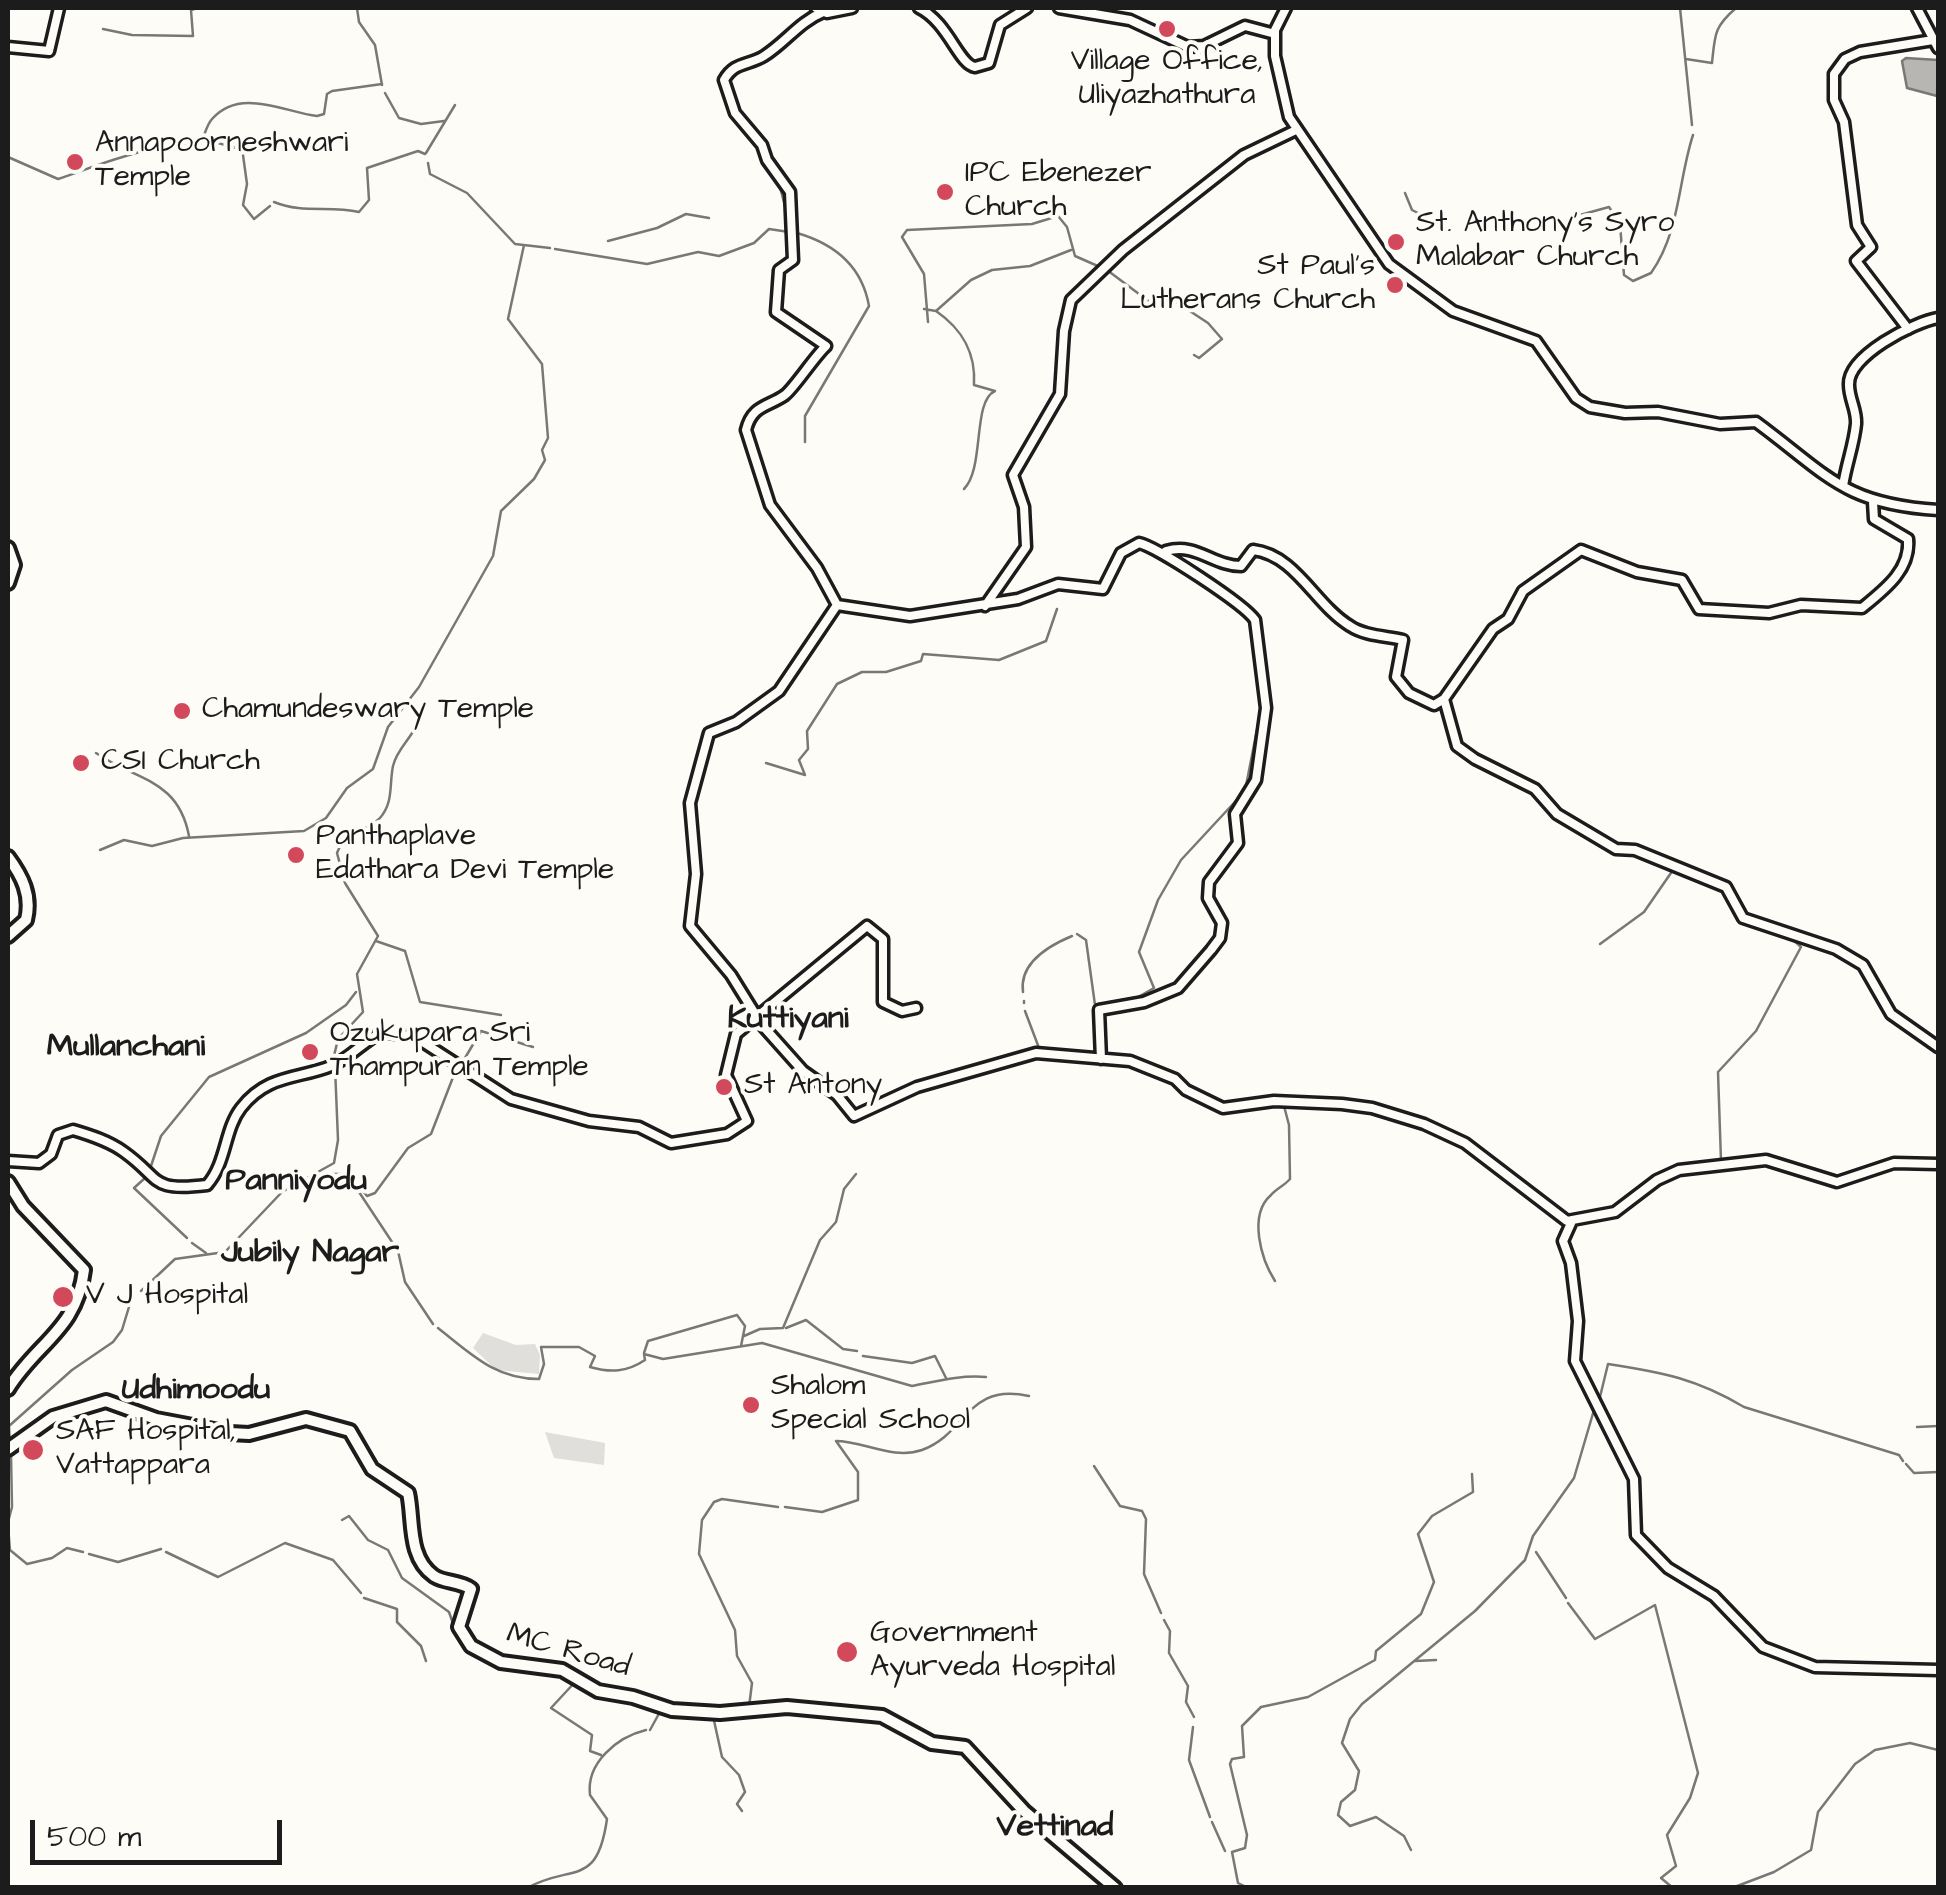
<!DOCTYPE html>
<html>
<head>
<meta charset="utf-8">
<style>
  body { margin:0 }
  #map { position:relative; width:1946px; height:1895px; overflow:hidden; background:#fdfcf7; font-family:"Architects Daughter",sans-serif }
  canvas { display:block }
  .frame { position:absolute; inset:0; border:10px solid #1c1c1c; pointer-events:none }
  .scale { position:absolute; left:30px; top:1820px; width:252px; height:45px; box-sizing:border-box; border:5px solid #1c1c1c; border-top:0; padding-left:12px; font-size:30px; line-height:35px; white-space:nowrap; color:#1c1c1c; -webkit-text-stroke:8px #fdfcf7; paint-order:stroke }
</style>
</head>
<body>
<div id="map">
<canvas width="1946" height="1895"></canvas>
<div class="frame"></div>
<div class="scale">500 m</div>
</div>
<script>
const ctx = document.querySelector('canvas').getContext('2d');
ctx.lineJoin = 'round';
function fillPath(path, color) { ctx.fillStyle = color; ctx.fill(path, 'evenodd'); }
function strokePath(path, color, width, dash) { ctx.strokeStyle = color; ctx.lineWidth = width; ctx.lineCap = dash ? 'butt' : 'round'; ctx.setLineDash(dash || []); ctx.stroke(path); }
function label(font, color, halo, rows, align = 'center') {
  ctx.font = font + ' "Architects Daughter",sans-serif'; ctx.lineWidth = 8; ctx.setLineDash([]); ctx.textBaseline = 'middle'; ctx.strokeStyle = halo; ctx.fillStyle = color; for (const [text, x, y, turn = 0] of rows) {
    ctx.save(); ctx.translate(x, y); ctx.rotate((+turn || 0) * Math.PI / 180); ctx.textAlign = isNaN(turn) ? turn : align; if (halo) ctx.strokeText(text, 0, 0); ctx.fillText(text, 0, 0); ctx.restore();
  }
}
fillPath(new Path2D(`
  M 483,1333 L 516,1345 L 535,1344 L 540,1355 L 539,1374 L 496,1370 L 473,1348 Z
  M 545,1432 L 605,1443 L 604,1465 L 554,1458 Z`), '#e0dfdb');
const water = new Path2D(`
  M 1906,58 L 1938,60 L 1937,96 L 1907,88 L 1902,61 Z`);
fillPath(water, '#b7b6b2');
strokePath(water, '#797876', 2.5);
strokePath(new Path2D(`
  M 357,8 L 359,22 L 375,45 L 382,85
  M 1680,8 L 1692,125
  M 103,29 L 132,35 L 193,36 L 191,10 L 198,8
  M 1686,59 L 1712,63 C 1715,34 1714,27 1736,8
  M 385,93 L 399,118 L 421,124 L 444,121
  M 211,141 L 243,150
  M 426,153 L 455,105
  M 243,155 L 247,184 L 243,205 L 254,219 L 270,206
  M 8,157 L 58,179 C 100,165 154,141 198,147 C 205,138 205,127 212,119 C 240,87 284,112 317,116 L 324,114 L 327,94 L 332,91 L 382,84
  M 428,163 L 430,174 L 467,193 L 515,244 L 550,248
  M 779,183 L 787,214
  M 1405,193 L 1412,210 L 1420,214
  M 274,202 C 303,214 330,205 359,212 L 369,200 L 367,168 L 418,151 L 425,154
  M 1569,218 L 1609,207 L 1620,224 L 1624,275 L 1633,281 L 1651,273 C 1680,232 1678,181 1693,135
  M 797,233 C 835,244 862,266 869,306 L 805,416 L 805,442
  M 608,241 L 657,228 L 686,214 L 709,218
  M 555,249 L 647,264 L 698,252 L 719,256 L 754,243 L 769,229 L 789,232
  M 1107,270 L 1151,303 L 1167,296 L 1208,323 L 1222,339 L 1199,358 L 1194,355
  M 924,309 L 936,311 L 971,280 L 992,270 L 1030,266 L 1071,250
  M 936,311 C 962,329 976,352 974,385 L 995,391 C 972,401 985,468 964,489
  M 928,322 L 924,274 L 902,237 L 907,230 L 1032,224 L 1058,216 L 1067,227 L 1075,256 L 1100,267
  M 96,753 C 136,781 178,778 189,836
  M 766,763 L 805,775 L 799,760 L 808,749 L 807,731 L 837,684 L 862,672 L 886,672 L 921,661 L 923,654 L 999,660 L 1046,641 L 1057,609
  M 100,850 L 124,840 L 152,846 L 183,838 L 304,831 L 326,818 L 347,788 L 373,769 L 388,727 L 419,687 L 493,556 L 501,511 L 534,479 L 545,460 L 542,450 L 548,438 L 542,364 L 508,319 L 524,245
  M 1742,922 L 1763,929
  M 1077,934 L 1086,940 L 1095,1005 L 1138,997 L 1154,988 L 1139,952 L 1158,900 L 1181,860 L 1245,791 L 1262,704
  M 376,941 L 405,951 L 420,1002 L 501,1015
  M 1600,944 L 1644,912 L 1673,870
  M 1023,992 C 1019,963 1048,946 1072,936
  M 1024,1001 L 1024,1003
  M 1025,1011 L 1039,1048
  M 333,1060 L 338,1039 L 363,1012 L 357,974 L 378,936 L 345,883 L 337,853 C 345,831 365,833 379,819 C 394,803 389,785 393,766 C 398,744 421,733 419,709 L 407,702
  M 462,1063 L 481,1031 L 533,1047
  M 1721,1161 L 1718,1072 L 1756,1031 L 1801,947 L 1790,937
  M 149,1172 L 161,1136 L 209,1077 L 306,1033 L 346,1005 L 356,992
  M 323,1174 L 347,1174
  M 145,1178 L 134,1188 L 187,1238
  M 355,1181 L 367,1196 L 375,1193 L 408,1148 L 431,1134 L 457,1067
  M 357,1189 L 398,1251 L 405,1282 L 433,1324
  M 192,1243 L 206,1253
  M 1275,1281 C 1261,1259 1248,1215 1271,1195 C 1277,1188 1284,1186 1290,1179 L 1289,1125 L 1284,1106
  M 141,1291 L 175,1259 L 225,1252 L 282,1192 L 334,1163 L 338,1140 L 335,1067
  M 438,1328 C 471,1354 495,1379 539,1379 L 544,1364 L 541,1347 L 579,1347 L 595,1356 L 590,1367 C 611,1373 627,1372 645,1360 L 644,1354 L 663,1359 L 762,1343 L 912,1386 C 938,1381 959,1375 986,1377
  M 786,1328 L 806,1320 L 843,1349 L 857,1351
  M 744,1336 L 760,1329 L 783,1328 L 820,1240 L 836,1222 L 844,1189 L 856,1174
  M 644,1353 L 648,1341 L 737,1315 L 745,1326 L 741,1346
  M 863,1356 L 912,1363 L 935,1356 L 946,1378
  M 1599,1401 L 1608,1364 C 1662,1372 1697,1379 1744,1407 L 1899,1455 L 1903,1461
  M 1917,1427 L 1938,1426
  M 10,1444 L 9,1426 L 72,1370 L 113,1342 L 122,1330 L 132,1297
  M 1906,1464 L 1914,1473 L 1938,1472
  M 1094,1466 L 1120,1506 L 1142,1511 L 1146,1519 L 1144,1574 L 1161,1613
  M 785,1507 L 822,1512 L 858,1500 L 858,1472 L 836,1441 C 863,1441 893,1460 922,1450 C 968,1433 967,1382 1029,1396
  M 342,1520 L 349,1516 L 368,1540 L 388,1550 L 402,1578 L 449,1612 L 457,1635
  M 8,1522 L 12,1507 L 11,1454
  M 8,1526 L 10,1550 L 27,1564 L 52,1558 L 67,1548 L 83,1552
  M 166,1552 L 218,1577 L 285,1543 L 333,1560 L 361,1593
  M 1536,1552 L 1566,1598
  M 89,1554 L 118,1562 L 161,1549
  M 364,1598 L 397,1609 L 397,1622 L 421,1646 L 426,1661
  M 1568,1603 L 1595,1639 L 1655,1605 L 1698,1773 L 1690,1798 L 1667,1835 L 1676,1866 L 1661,1878 L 1673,1888
  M 1164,1620 L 1170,1631 L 1169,1653 L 1188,1686 L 1186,1702 L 1194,1717
  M 460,1640 L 463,1644
  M 1415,1661 L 1436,1660
  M 516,1669 L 549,1673
  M 576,1681 L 551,1708 L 592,1735 L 590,1751 L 601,1755
  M 749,1707 L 752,1683 L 737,1656 L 735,1630 L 699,1554 L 702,1520 L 714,1502 L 722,1499 L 778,1507
  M 713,1716 L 722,1757 L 739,1775 L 745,1792 L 737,1804 L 742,1811
  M 1193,1727 L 1189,1760 L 1210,1817
  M 650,1730 L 661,1710
  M 1212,1822 L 1225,1851
  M 1411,1850 L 1404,1836 L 1376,1817 L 1350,1826 L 1338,1815 L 1341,1802 L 1355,1790 L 1359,1771 L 1342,1743 L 1350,1719 L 1362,1704 L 1475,1611 L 1525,1560 L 1533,1536 L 1574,1478 L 1594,1410
  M 484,1888 L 502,1888
  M 527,1888 C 572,1863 597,1889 607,1819 L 590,1795 C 586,1763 617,1737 646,1730
  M 1248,1888 L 1238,1883 L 1232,1852 L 1245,1848 L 1247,1835 L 1230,1764 L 1232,1759 L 1244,1757 L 1242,1726 L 1261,1707 L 1308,1697 L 1375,1660 L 1376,1651 L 1421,1614 L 1434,1582 L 1418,1534 L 1432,1516 L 1473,1492 L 1472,1474
  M 1732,1888 L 1774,1872 L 1811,1850 L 1818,1812 L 1855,1764 L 1875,1750 L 1910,1743 L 1938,1750`), '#797876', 2.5);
const secondary = new Path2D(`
  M 816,8 L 827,13 L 852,8
  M 919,8 C 948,22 959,65 975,67 L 989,63 L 1000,25 L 1027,8
  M 1059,8 L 1130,20 L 1188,47 L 1204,46 L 1245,26 L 1275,34
  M 1286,8 L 1275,30 L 1275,56 L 1289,117 L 1389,264 L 1453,311 L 1536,341 L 1576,398 L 1590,407 L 1625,413 L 1658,412 L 1720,424 L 1756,422 C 1828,475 1843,504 1938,510
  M 1917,8 L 1938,48
  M 823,12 C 799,22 786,42 764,56 C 748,66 735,61 724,80 L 735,113 L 762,145 L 767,160 L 790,192 L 793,260 L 779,270 L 776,312 L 826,346 C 814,357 795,387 785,395 C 768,407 752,405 746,430 L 770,505 L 817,568 L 837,605 L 779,691 L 736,722 L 709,733 L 690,803 L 696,874 L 690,926 L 731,975 L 762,1025 L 803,1071 L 837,1095 L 854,1116 L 917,1087 L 1036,1053 L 1130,1061 L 1175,1079 L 1186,1090 L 1223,1108 L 1274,1101 L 1342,1104 L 1372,1108 L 1424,1124 L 1465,1143 L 1567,1221 L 1615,1212 L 1657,1180 L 1679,1170 L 1766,1160 L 1837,1182 L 1894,1163 L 1938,1164
  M 8,47 L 49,51 L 59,8
  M 1908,329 L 1856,261 L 1871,247 L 1857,225 L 1844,122 L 1834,100 L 1834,74 L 1845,59 L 1860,52 L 1933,40
  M 1843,486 C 1846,465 1854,445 1856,424 C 1857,410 1849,399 1849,385 C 1847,356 1914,322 1938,318
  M 1166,551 C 1196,542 1213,566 1241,566 L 1253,550 C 1296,555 1315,605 1350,626 C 1365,636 1386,636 1403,640 L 1396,677 L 1409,693 L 1434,705 L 1444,699 L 1493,629 L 1508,619 L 1523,591 L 1581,550 L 1637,572 L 1682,580 L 1699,609 L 1769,613 L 1801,605 L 1862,608 C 1884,590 1911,570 1908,539 L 1874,519 L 1873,502
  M 837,605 L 910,616 L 1018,599 L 1058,584 L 1103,589 L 1121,553 L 1139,543 C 1157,547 1244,604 1255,620 L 1266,708 L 1256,780 L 1235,814 L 1238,843 L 1209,882 L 1208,898 L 1222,923 L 1220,938 L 1211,950 L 1178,988 L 1144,1002 L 1099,1010 L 1101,1059
  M 985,606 L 1026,547 L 1024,507 L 1013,475 L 1060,394 L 1064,331 L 1071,300 L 1123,250 L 1244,155 L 1296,130
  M 1444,699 L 1457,746 L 1475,759 L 1535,789 L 1557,814 L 1616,849 L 1635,850 L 1726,887 L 1743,918 L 1836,949 L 1863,965 L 1891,1014 L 1938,1047
  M 8,1161 L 39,1163 L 51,1154 L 58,1135 L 73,1130 C 90,1135 109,1141 124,1152 C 162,1179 149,1192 207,1185 C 227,1162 224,1130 241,1108 C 267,1074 299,1079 331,1066 C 351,1058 364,1040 383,1032 L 415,1037 L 511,1099 L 589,1121 L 639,1127 L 671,1143 L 727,1134 L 747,1121 L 726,1075 L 736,1034 L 867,926 L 883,939 L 883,1002 L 902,1011 L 916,1008
  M 1572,1221 L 1563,1241 L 1571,1263 L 1578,1321 L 1575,1361 L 1634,1479 L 1636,1535 L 1668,1568 L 1714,1596 L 1763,1647 L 1815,1667 L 1938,1670`);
const primary = new Path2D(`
  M 8,548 L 14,565 L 8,583
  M 8,857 C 22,876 32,895 26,920 L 8,936
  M 8,1182 L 23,1206 L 84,1270 C 77,1330 36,1343 8,1389
  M 8,1449 L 53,1417 L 106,1401 L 156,1419 L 230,1433 L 249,1434 L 306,1419 L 350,1431 L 372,1469 L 408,1493 C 414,1519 407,1557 434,1576 C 445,1583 460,1581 471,1589 L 459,1627 L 471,1646 L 501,1662 L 562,1670 L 598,1691 L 633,1697 L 672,1710 L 720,1713 L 787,1707 L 882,1716 L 932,1743 L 965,1747 L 1024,1811 L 1115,1888`);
strokePath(secondary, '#1c1c1c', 15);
strokePath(primary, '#1c1c1c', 18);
strokePath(secondary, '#fdfcf7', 8);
strokePath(primary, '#fdfcf7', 10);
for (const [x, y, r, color] of [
  [1167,29,10,"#d1495b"],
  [75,162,10,"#d1495b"],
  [945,192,10,"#d1495b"],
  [1396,242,10,"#d1495b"],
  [1395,285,10,"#d1495b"],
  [182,711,10,"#d1495b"],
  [81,763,10,"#d1495b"],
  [296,855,10,"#d1495b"],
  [310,1052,10,"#d1495b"],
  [724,1087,10,"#d1495b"],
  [63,1297,12,"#d1495b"],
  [751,1405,10,"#d1495b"],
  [33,1450,12,"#d1495b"],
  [847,1652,12,"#d1495b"]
]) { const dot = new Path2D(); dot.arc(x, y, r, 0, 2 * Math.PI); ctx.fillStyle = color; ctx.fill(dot); strokePath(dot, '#fdfcf7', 4); }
label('30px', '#1c1c1c', '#fdfcf7', [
  ["Village Office,",1167,63,"center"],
  ["Uliyazhathura",1167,97,"center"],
  ["Annapoorneshwari",95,145],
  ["Temple",95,179],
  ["IPC Ebenezer",965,175],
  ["Church",965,209],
  ["St. Anthony's Syro",1416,225],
  ["Malabar Church",1416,259],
  ["St Paul's",1375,268,"right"],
  ["Lutherans Church",1375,302,"right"],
  ["Chamundeswary Temple",202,711],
  ["CSI Church",101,763],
  ["Panthaplave",316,838],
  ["Edathara Devi Temple",316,872],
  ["Ozukupara Sri",330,1035],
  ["Thampuran Temple",330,1069],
  ["St Antony",744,1087],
  ["V J Hospital",86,1297],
  ["Shalom",771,1388],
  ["Special School",771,1422],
  ["SAF Hospital,",56,1433],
  ["Vattappara",56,1467],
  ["Government",870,1635],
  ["Ayurveda Hospital",870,1669]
], 'left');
label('30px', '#1c1c1c', '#fdfcf7', [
  ["MC Road",568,1652,16]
]);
label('bold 32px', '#1c1c1c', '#fdfcf7', [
  ["Kuttiyani",788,1020],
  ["Mullanchani",126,1048],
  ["Panniyodu",296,1182],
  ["Jubily Nagar",310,1254],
  ["Udhimoodu",196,1391],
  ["Vettinad",1055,1828]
]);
</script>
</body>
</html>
